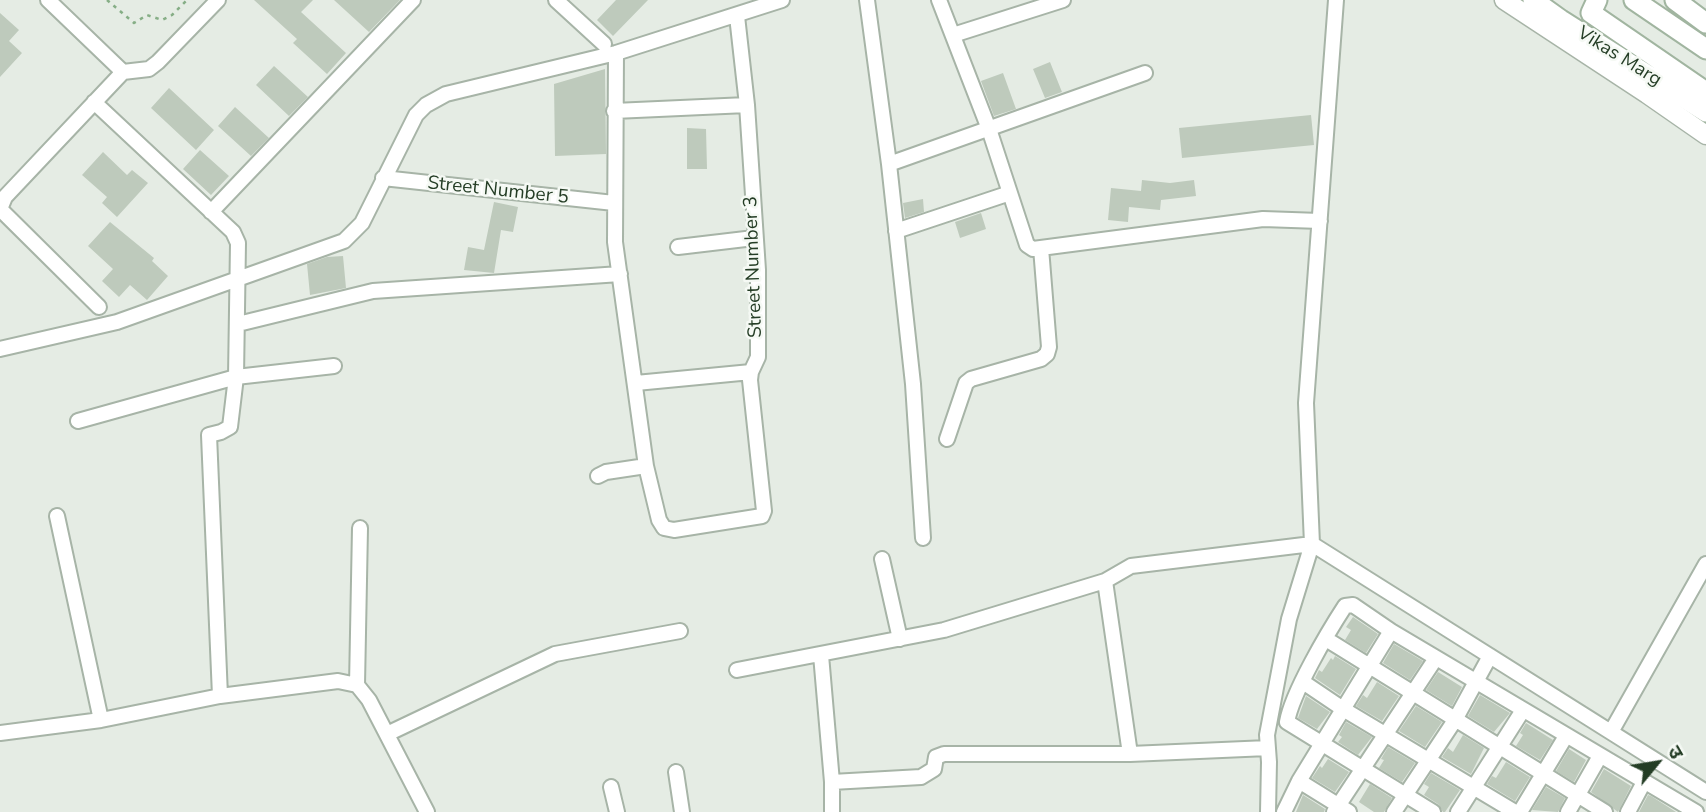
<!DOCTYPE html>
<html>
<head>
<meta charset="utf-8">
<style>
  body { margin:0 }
  #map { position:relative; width:1706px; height:812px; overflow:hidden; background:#e5ece4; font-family:"Nunito Sans","Noto Sans Devanagari",sans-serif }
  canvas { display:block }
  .north { position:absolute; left:1622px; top:728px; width:70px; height:70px; -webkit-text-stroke:5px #f5f9f4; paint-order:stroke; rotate:60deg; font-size:19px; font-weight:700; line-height:28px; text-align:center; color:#243d25 }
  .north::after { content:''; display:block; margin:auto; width:24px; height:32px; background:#243d25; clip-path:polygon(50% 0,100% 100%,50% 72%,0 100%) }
</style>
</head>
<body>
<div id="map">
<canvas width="1706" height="812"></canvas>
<div class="north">उ</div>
</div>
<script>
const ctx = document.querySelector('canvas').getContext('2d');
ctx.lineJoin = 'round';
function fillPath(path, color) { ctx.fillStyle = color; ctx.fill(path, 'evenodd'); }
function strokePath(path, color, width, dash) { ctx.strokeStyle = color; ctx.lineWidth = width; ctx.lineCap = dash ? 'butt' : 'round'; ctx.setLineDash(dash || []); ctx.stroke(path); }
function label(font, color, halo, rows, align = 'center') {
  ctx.font = font + ' "Nunito Sans",sans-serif'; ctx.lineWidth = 5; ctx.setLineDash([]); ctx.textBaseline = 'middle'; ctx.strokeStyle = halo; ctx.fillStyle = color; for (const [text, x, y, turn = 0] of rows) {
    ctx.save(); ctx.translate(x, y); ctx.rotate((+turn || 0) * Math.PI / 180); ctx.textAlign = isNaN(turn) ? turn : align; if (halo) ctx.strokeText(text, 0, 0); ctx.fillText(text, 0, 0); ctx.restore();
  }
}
fillPath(new Path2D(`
  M 254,0 L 313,0 L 301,12 L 346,53 L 327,74 L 293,43 L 297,39 Z
  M 334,0 L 400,0 L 369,32 Z
  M 616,0 L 648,0 L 613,36 L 597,20 Z
  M 0,13 L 19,30 L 9,41 L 22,53 L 0,77 Z
  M 1050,62 L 1062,92 L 1045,98 L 1033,69 Z
  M 274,66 L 308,97 L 289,116 L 256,85 Z
  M 605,69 L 606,154 L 555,156 L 554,84 Z
  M 1003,73 L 1016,109 L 994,116 L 981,81 Z
  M 169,88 L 214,130 L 196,150 L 151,108 Z
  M 235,107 L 269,138 L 251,156 L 218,126 Z
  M 1311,115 L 1314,145 L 1182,158 L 1179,128 Z
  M 687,128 L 706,129 L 707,169 L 687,169 Z
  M 200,150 L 229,176 L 211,195 L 183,169 Z
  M 103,152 L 127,175 L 132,170 L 148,183 L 117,217 L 102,203 L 107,197 L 82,175 Z
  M 1142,180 L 1170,183 L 1194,180 L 1196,196 L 1161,200 L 1160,210 L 1129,207 L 1128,222 L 1108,220 L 1111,188 L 1141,191 Z
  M 923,199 L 924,212 L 905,218 L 903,203 Z
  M 494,202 L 518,207 L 513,232 L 501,230 L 494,273 L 464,270 L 468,247 L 484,250 Z
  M 981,213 L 986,229 L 960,238 L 955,222 Z
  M 110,222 L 154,258 L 152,261 L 168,276 L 147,300 L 130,285 L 119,297 L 102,281 L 113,269 L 88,246 Z
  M 343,256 L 346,288 L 310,295 L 307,264 L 327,257 Z
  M 1353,617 L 1378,634 L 1366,653 L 1345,640 L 1351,630 L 1346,627 Z
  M 1394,644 L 1423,661 L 1410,680 L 1383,663 Z
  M 1335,656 L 1356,669 L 1340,695 L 1315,678 L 1319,670 L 1322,672 L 1331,658 L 1333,660 Z
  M 1438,672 L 1462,687 L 1452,706 L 1426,690 Z
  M 1377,682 L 1399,696 L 1382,721 L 1356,706 L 1363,695 L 1367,698 Z
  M 1480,695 L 1510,713 L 1494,732 L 1468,716 Z
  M 1306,696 L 1330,712 L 1317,729 L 1298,718 Z
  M 1416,706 L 1442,722 L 1425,747 L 1399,731 Z
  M 1346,722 L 1372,737 L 1358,755 L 1338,742 L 1342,737 L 1339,735 Z
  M 1526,723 L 1553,740 L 1540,760 L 1516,746 L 1523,735 L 1520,733 Z
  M 1463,735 L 1484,748 L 1471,774 L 1442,757 L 1448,748 L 1453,752 Z
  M 1388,747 L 1415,763 L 1402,782 L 1379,768 L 1384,760 L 1381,759 Z
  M 1569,749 L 1586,760 L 1574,782 L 1556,771 Z
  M 1328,759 L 1349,772 L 1335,792 L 1312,778 L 1320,766 L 1322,768 Z
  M 1506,762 L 1530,777 L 1515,801 L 1487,784 L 1492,776 L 1496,778 Z
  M 1604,769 L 1631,786 L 1618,812 L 1591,792 Z
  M 1431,773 L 1460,790 L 1445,812 L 1443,812 L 1438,804 L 1424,795 L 1429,787 L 1424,784 Z
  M 1370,784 L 1392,798 L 1384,812 L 1374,812 L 1359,802 Z
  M 1546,787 L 1565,798 L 1558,812 L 1532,810 Z
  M 1303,795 L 1325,809 L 1324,812 L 1296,812 Z
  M 1648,795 L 1651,796 L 1676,812 L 1639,812 Z`), '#becabc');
const minor = new Path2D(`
  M 48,0 L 123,72
  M 556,0 L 604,44
  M 867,0 L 889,164 L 913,384 L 923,538
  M 939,0 L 989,129 L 1027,245 L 1033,249 L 1263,219 L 1320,221
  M 953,35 L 1063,0
  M 616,53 L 615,242 L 646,466 L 659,520 L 664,528 L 674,530 L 762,516 L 764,511 L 750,380 L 751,372 L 758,357 L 758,270 L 747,105 L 737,16
  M 94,102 L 233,232 L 238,243 L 236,377 L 230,427 L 221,432 L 209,435 L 220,696
  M 614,111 L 747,105
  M 889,164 L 1145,73
  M 383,178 L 614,203
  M 211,212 L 413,0
  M 896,231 L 1010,193
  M 678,247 L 754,238
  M 99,307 L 0,209 L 5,197 L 123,72 L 149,69 L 158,62 L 218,0
  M 238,324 L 373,291 L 620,274
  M 0,349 L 117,322 L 344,241 L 362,223 L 416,115 L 426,105 L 446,94 L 616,53 L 782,0
  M 636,383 L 751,372
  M 78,421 L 236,377 L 334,366
  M 947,439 L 966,383 L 971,379 L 1041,359 L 1047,354 L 1049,347 L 1041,248
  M 598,476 L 606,472 L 646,466
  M 57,516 L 101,720
  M 882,559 L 900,639
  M 1105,581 L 1130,754
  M 1326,639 L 1605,812
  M 821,655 L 832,782 L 832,812
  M 737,670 L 944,630 L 1105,581 L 1131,566 L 1312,544 L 1706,792
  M 1303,682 L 1343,709 L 1515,812
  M 357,685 L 360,528
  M 1611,732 L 1706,564
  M 0,733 L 101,720 L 220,696 L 338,681 L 357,685 L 369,700 L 427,812
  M 387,734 L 555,654 L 680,631
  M 676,772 L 682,812
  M 1299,781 L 1349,812
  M 832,782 L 921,777 L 934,769 L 936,757 L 944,754 L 1130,754 L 1268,748
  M 611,787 L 617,812
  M 1268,812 L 1269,762 L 1267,735 L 1289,619 L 1312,544 L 1306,403 L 1336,0
  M 1284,812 L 1299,781 L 1391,631
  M 1334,812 L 1436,658
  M 1394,812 L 1455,720 L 1490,656
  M 1433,812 L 1287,722 C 1292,693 1328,632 1345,606 L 1353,605 L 1391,631 L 1696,812
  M 1458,812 L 1523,710
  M 1520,812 L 1566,736
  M 1568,812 L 1600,756
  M 1628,812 L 1644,782`);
const tertiary = new Path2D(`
  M 1504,0 L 1647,94 L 1706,135`);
const secondary = new Path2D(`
  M 1533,0 L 1561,20 L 1706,112
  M 1597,0 L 1591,13 L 1706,92
  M 1634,0 L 1706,49
  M 1675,0 L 1706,23`);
strokePath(minor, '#a7b4a7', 18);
strokePath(tertiary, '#a7b4a7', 21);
strokePath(secondary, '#a1b5a0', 23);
strokePath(new Path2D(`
  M 107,0 L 134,23 L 147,15 L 162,20 L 172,15 L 187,0`), '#86ae86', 2.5, [3.5, 5]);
strokePath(minor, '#fff', 14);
strokePath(tertiary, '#fff', 18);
strokePath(secondary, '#fff', 19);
label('19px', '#243d25', '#f5f9f4', [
  ["Vikas Marg",1619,57,32],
  ["Street Number 5",498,191,6],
  ["Street Number 3",754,267,-92]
]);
</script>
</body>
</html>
